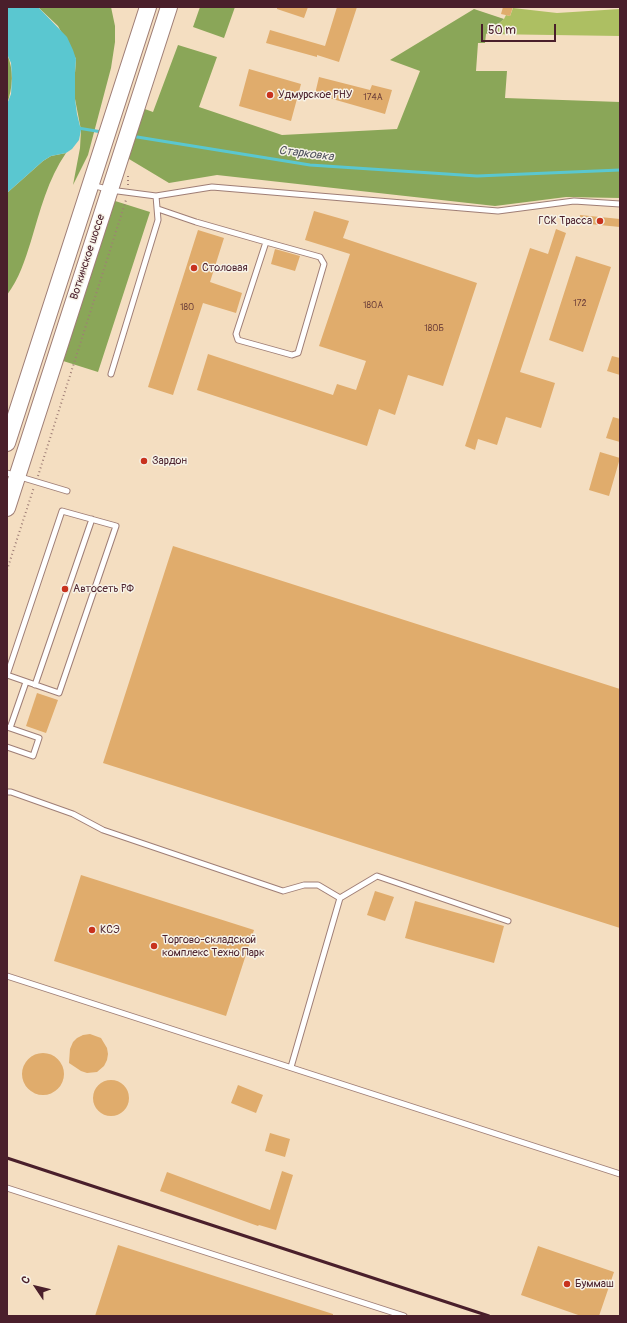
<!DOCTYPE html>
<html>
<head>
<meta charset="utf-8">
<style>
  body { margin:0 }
  #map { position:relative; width:627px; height:1323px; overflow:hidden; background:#f4dec1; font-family:Pangolin,sans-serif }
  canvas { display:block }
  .frame { position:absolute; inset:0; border:8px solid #4a1f2b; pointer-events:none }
  .north { position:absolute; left:16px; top:1267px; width:40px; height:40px; -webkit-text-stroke:3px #f7f3e8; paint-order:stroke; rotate:305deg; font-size:11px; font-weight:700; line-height:16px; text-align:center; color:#4a1f2b }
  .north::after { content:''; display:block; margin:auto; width:14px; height:18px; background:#4a1f2b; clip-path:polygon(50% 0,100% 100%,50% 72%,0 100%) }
  .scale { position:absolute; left:481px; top:24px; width:75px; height:18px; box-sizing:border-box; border:2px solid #4a1f2b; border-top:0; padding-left:5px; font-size:12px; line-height:14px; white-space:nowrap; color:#4a1f2b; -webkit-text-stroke:3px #f7f3e8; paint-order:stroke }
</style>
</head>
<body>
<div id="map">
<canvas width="627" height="1323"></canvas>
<div class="frame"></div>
<div class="north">С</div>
<div class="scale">50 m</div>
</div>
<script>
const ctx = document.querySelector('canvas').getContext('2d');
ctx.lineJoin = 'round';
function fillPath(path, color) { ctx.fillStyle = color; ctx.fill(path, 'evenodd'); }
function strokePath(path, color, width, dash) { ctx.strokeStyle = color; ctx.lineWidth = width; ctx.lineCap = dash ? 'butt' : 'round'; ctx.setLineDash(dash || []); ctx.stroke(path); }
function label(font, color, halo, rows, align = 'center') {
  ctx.font = font + ' Pangolin,sans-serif'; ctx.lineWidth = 3; ctx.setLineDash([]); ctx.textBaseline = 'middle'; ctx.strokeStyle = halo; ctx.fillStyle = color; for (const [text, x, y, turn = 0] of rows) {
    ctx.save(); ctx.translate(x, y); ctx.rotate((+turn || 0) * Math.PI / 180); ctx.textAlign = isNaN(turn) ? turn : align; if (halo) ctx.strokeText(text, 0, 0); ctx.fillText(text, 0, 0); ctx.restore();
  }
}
fillPath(new Path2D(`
  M 513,8 L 557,13 L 620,9 L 620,36 L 486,34 L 504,19 L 506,15 L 510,16 Z`), '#adbf62');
fillPath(new Path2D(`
  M 38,7 L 111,7 L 115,26 L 115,42 L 111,68 L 88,155 L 73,185 L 80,148 L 81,130 L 75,99 L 75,73 L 76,59 L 58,26 Z
  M 200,7 L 235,7 L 224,38 L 193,27 Z
  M 474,9 L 504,19 L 486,34 L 485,43 L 478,43 L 476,71 L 507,71 L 505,98 L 620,102 L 620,198 L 566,197 L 495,206 L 217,175 L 169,183 L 124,156 L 142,108 L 153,112 L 178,45 L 217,57 L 199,107 L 282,135 L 397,129 L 420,71 L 390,60 Z
  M 7,54 C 14,70 13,87 7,104 Z
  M 66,153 C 48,179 40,211 31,241 C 25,260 19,279 7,295 L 7,193 L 43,161 L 51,156 Z
  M 112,200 L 150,212 L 98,372 L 60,360 Z`), '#8aa658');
fillPath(new Path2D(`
  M 7,7 L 38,7 L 67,37 L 73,50 L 76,59 L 75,73 L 75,99 L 77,114 L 81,130 L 79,140 L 72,149 L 66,153 L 51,156 L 43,161 L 7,193 L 7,104 L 11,94 L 12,78 L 11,63 L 7,54 Z`), '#5ac7d0');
strokePath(new Path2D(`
  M 78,128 L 102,132
  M 131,136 L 310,165 L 477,176 L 620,170`), '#5ac7d0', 3);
fillPath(new Path2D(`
  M 277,7 L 308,7 L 304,18 L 277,9 Z
  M 337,7 L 357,7 L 339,62 L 317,55 L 317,57 L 266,43 L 270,30 L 325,46 Z
  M 503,7 L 513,7 L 510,16 L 501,14 Z
  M 249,69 L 301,84 L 291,121 L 239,106 Z
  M 319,77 L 370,90 L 372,85 L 392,90 L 385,114 L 315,94 Z
  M 314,211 L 349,221 L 343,238 L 477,283 L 443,386 L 408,375 L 395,415 L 379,409 L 367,446 L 197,390 L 208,354 L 333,395 L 337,384 L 356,390 L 366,361 L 319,346 L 350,254 L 305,240 Z
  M 580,215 L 620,219 L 620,227 L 579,223 Z
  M 556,229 L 566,233 L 520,372 L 555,383 L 541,428 L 506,417 L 497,445 L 478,439 L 475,450 L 465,446 L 530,248 L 548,254 Z
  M 198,230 L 224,238 L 210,282 L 242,293 L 236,313 L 203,303 L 173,395 L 148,387 Z
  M 275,249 L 300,256 L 295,271 L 271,264 Z
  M 576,256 L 611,267 L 583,352 L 549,340 Z
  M 612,356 L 620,358 L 620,375 L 607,371 Z
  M 613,417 L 620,419 L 620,442 L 606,438 Z
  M 600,452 L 620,458 L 609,496 L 589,490 Z
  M 173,546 L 620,689 L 620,928 L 103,763 Z
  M 37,693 L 58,700 L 46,733 L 26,726 Z
  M 81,875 L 254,930 L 226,1016 L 54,961 Z
  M 375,891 L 394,897 L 385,921 L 367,915 Z
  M 415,901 L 504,926 L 494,963 L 405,938 Z
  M 90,1034 L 101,1038 L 107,1048 L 108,1054 L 107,1060 L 104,1066 L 97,1072 L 87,1073 L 81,1071 L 69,1063 L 70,1049 L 73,1042 L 77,1038 L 83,1035 Z
  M22 1074a21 21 0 1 1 42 0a21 21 0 1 1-42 0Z
  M93 1098a18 18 0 1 1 36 0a18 18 0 1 1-36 0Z
  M 238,1085 L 263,1095 L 256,1113 L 231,1103 Z
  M 270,1133 L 290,1139 L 285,1157 L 265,1151 Z
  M 282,1171 L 293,1175 L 276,1230 L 259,1225 L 258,1226 L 160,1191 L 167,1172 L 270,1210 Z
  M 118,1245 L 333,1314 L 333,1316 L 95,1316 Z
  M 538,1246 L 614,1272 L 599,1316 L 581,1316 L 521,1295 Z`), '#e0ac6c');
const lane = new Path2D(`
  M 92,185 L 110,190 L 156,196 L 212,187 L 498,211 L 574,201 L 620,204
  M 158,209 L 196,222 L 266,242 L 236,334 L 238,340 L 292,355 L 298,353 L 324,264 L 320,257 L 266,242
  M 111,374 L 158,220 L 156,196
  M 7,473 L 67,491
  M 7,675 L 62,511 L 116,526 L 59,693 L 7,675
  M 35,685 L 92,519
  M 7,727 L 39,738 L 33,756 L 7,747
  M 10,728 L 26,682
  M 7,792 L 11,792 L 73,814 L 103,830 L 283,891 L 304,885 L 318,885 L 340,898
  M 7,976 L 620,1174
  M 291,1067 L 340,898 L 377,876 L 508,921
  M 7,1188 L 404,1316`);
const primary = new Path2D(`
  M 7,443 L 148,7
  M 7,508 L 169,7`);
strokePath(lane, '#9f7e76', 7);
strokePath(primary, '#9f7e76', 18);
strokePath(new Path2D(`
  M 128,176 L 128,186
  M 38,476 L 126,200
  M 7,570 L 34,487`), '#9f7e76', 2, [1, 3]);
strokePath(lane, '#fff', 5);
strokePath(primary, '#fff', 16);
strokePath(new Path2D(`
  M 7,1158 L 489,1316`), '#4a1f2b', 3);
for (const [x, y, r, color] of [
  [270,95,4,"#c8321e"],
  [600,221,4,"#c8321e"],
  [194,268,4,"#c8321e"],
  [144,461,4,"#c8321e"],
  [65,589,4,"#c8321e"],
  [92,930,4,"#c8321e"],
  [154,946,4,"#c8321e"],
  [567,1284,4,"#c8321e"]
]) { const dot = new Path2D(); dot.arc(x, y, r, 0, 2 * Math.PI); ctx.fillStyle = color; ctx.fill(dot); strokePath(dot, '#f7f3e8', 1.5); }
label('9px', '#70423b', null, [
  ["174А",373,98],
  ["172",580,304],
  ["180А",373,306],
  ["180",187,308],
  ["180Б",434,329]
]);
label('11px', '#4a1f2b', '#f7f3e8', [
  ["Удмурское РНУ",278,95],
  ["ГСК Трасса",592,221,"right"],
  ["Столовая",202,268],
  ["Зардон",152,461],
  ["Автосеть РФ",73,589],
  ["КСЭ",100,930],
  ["Торгово-складской",162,940],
  ["комплекс Техно Парк",162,953],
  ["Буммаш",575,1284]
], 'left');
label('11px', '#4a1f2b', '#f7f3e8', [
  ["Воткинское шоссе",88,257,-72]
]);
label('italic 12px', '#4f515d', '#f7f3e8', [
  ["Старковка",306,154,7]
]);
</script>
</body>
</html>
